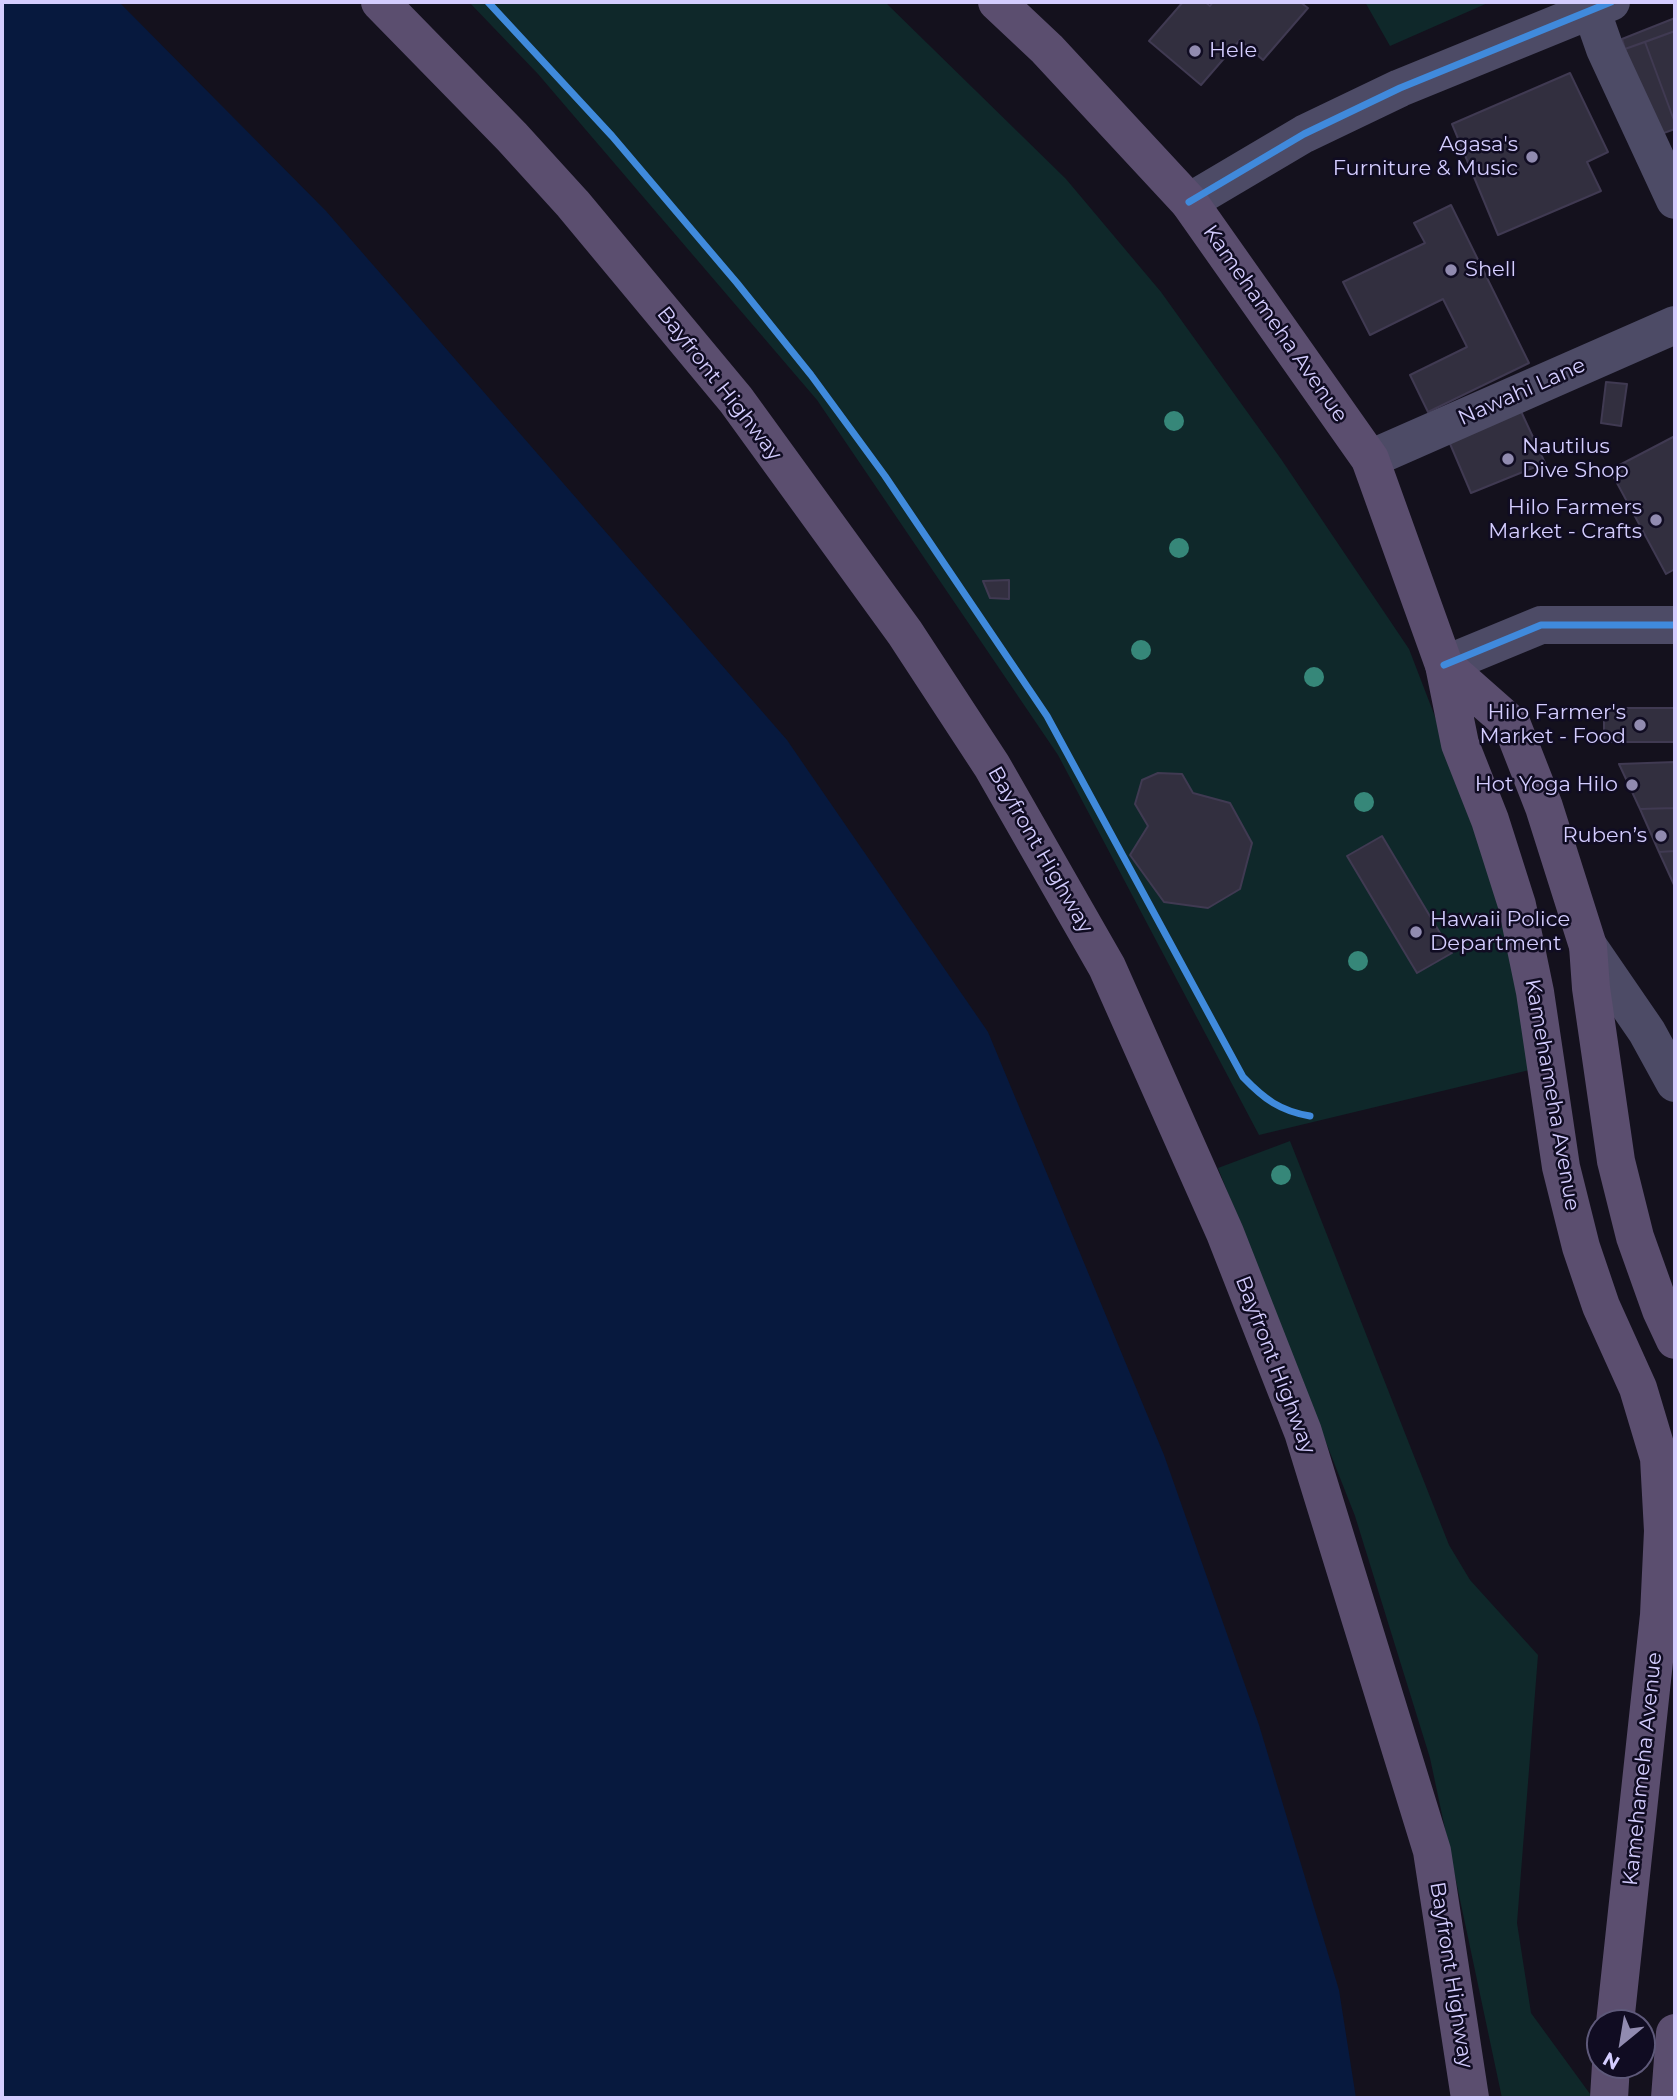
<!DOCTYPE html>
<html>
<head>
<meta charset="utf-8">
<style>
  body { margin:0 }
  #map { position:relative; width:1677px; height:2100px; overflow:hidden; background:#14111d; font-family:Montserrat,sans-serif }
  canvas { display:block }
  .frame { position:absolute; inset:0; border:4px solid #d4cdff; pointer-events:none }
  .north { position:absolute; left:1586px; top:2009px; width:70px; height:70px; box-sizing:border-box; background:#100c22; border:2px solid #5e597a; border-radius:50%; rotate:210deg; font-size:19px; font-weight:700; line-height:28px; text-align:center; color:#d4cdff }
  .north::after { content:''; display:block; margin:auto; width:24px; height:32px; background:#918bb0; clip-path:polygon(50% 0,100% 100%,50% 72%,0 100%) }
</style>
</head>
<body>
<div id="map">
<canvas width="1677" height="2100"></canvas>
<div class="frame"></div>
<div class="north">N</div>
</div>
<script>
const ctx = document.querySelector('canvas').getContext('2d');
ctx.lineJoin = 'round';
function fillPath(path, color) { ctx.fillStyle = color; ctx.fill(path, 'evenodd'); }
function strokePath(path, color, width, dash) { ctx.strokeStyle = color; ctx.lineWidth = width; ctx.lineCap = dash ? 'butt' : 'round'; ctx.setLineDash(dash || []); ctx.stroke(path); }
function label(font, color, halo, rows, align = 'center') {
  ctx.font = font + ' Montserrat,sans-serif'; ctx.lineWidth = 5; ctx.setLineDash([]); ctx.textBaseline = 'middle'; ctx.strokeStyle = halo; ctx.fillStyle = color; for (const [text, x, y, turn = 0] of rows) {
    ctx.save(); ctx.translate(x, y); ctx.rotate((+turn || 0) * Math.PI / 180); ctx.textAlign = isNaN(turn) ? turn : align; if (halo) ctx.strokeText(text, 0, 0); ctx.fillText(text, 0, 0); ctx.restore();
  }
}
fillPath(new Path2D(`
  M 469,2 L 885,2 L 1066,179 L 1161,292 L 1281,459 L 1409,649 L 1517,930 L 1546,1066 L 1259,1135 L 1058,755 L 817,400 L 538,74 Z
  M 1365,2 L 1490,2 L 1390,46 Z
  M 1290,1141 L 1449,1545 L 1470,1580 L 1538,1655 L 1517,1923 L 1531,2013 L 1593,2098 L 1502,2098 L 1430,1758 L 1355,1516 L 1218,1168 Z`), '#0f282a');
fillPath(new Path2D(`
  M 2,2 L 119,2 L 326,211 L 787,740 L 988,1032 L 1164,1455 L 1259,1725 L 1339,1990 L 1356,2098 L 2,2098 Z`), '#07193e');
const building = new Path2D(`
  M 1183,2 L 1205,2 L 1210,6 L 1213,2 L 1300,2 L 1308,8 L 1263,60 L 1240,40 L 1201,85 L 1149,41 Z
  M 1675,18 L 1675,31 L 1625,49 L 1622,39 Z
  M 1675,31 L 1675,123 L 1645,42 Z
  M 1645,42 L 1675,123 L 1675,129 L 1658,135 L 1625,49 Z
  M 1570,73 L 1608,152 L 1587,162 L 1601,191 L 1498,235 L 1452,124 Z
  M 1451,205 L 1529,363 L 1428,412 L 1410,375 L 1467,347 L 1443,299 L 1370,335 L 1343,282 L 1425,243 L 1414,223 Z
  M 1606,382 L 1627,384 L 1621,426 L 1601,423 Z
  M 1519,407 L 1545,463 L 1471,493 L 1448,439 Z
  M 1675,436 L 1675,569 L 1666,574 L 1610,470 Z
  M 1009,580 L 1009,599 L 990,598 L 983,581 Z
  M 1604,708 L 1675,708 L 1675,742 L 1604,742 Z
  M 1675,762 L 1675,808 L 1640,809 L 1619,764 Z
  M 1158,773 L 1182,774 L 1193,793 L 1230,803 L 1252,843 L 1240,889 L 1208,908 L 1164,902 L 1130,855 L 1148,826 L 1135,804 L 1142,780 Z
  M 1675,808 L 1675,851 L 1659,852 L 1640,809 Z
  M 1382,836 L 1452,953 L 1417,973 L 1347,856 Z
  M 1675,851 L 1675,887 L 1659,852 Z`);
fillPath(building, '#322f3f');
strokePath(building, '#403a52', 2);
strokePath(new Path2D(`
  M 1591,9 L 1605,49 L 1675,200
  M 1189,202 L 1304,134 L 1400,88 L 1611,2
  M 1370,459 L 1675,325
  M 1444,665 L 1541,625 L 1675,625
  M 1588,946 L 1647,1032 L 1675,1083`), '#4d4b66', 38);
strokePath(new Path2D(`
  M 380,2 L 512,137 L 573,204 L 736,400 L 905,633 L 992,766 L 1107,967 L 1225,1233 L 1303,1432 L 1432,1851 L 1470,2098
  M 997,2 L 1047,49 L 1189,202 L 1370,459 L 1444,665 L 1460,744 L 1490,820 L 1517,905 L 1535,992 L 1561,1167 L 1581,1247 L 1601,1306 L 1638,1388 L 1659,1458 L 1663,1531 L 1659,1615 L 1615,2023
  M 1444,665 L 1512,725 L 1544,807 L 1588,946 L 1591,988 L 1616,1161 L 1635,1237 L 1661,1310 L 1675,1340
  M 1609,2098 L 1611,2065
  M 1670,2098 L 1675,2033`), '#5b4e6f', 38);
strokePath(new Path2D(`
  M 488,2 L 612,136 L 737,283 L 811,375 L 885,476 L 1047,716 L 1243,1077 C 1264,1099 1280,1111 1310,1116
  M 1189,202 L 1304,134 L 1400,88 L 1611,2
  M 1444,665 L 1541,625 L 1675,625`), '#408adc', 7);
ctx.fillStyle = '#368779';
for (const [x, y] of [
  [1174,421],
  [1179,548],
  [1141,650],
  [1314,677],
  [1364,802],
  [1358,961],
  [1281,1175]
]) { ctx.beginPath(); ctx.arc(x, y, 10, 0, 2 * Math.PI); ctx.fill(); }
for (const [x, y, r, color] of [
  [1195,51,7,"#918bb0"],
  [1532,157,7,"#918bb0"],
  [1451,270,7,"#918bb0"],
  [1508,459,7,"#918bb0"],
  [1656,520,7,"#918bb0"],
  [1640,725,7,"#918bb0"],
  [1632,785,7,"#918bb0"],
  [1661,836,7,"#918bb0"],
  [1416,932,7,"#918bb0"]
]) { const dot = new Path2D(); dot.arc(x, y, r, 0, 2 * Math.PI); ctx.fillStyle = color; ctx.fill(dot); strokePath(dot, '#100c22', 2.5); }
label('21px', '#d4cdff', '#100c22', [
  ["Hele",1209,51,"left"],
  ["Agasa's",1518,145],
  ["Furniture & Music",1518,169],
  ["Shell",1465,270,"left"],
  ["Nautilus",1522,447,"left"],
  ["Dive Shop",1522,471,"left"],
  ["Hilo Farmers",1642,508],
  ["Market - Crafts",1642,532],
  ["Hilo Farmer's",1626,713],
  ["Market - Food",1626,737],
  ["Hot Yoga Hilo",1618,785],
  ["Ruben’s",1647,836],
  ["Hawaii Police",1430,920,"left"],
  ["Department",1430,944,"left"]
], 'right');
label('21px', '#d4cdff', '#100c22', [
  ["Kamehameha Avenue",1275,324,55],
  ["Bayfront Highway",719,384,52],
  ["Nawahi Lane",1522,392,-24],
  ["Bayfront Highway",1040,850,60],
  ["Kamehameha Avenue",1552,1095,80],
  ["Bayfront Highway",1275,1365,69],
  ["Kamehameha Avenue",1643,1769,-84],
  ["Bayfront Highway",1451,1975,81]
]);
</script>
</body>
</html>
